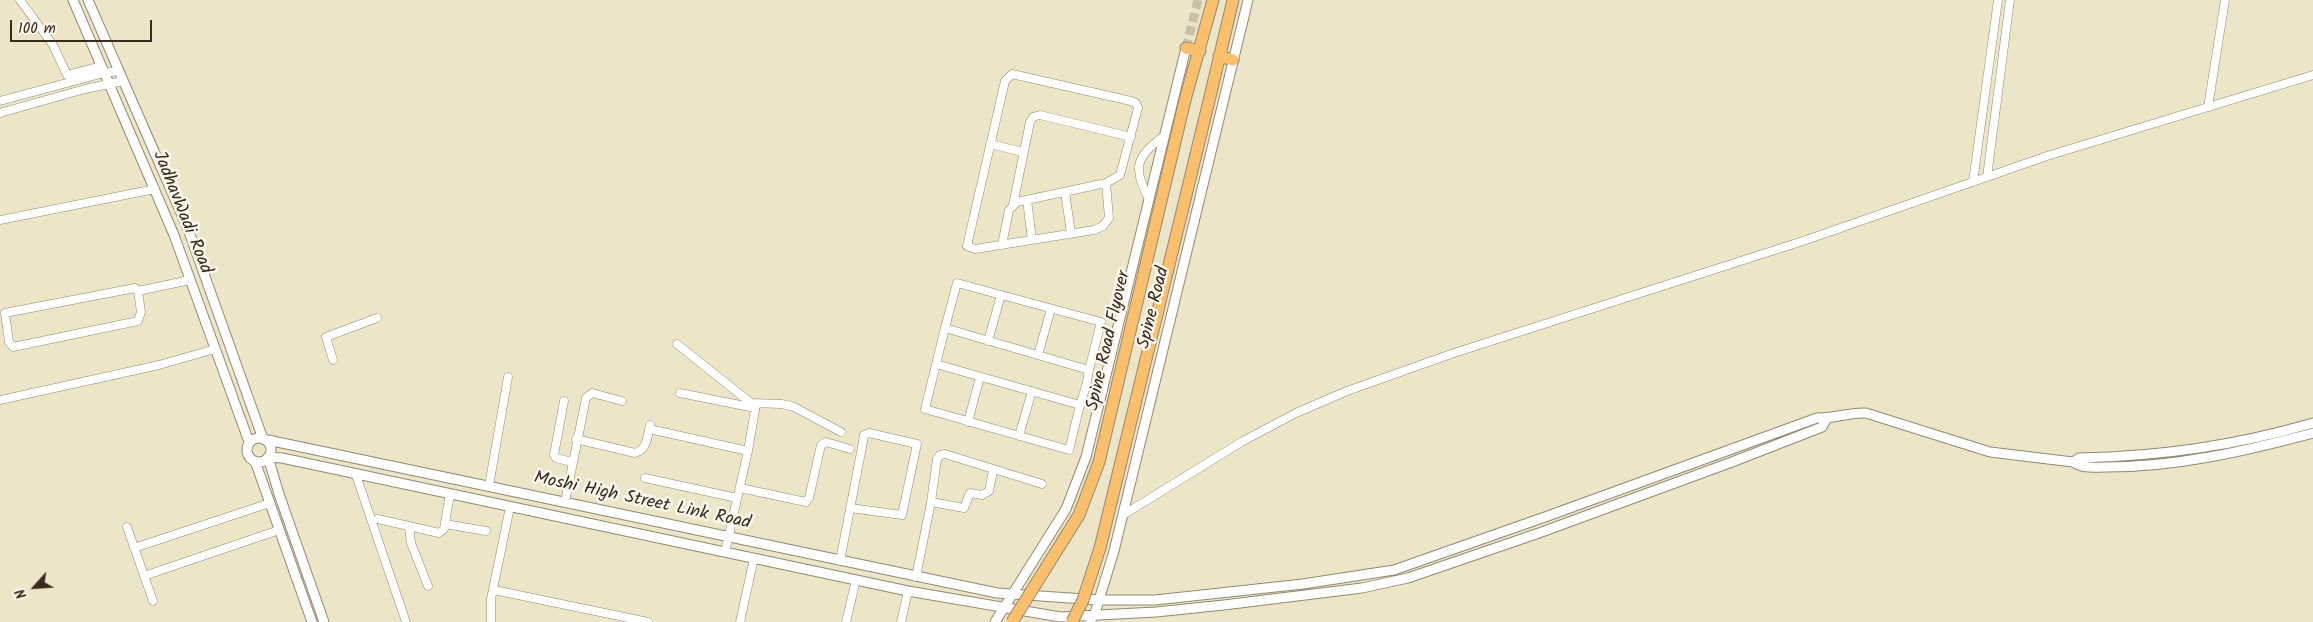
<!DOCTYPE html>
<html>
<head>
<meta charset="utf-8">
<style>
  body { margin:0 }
  #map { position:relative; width:2313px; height:622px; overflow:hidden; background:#ede5c7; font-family:Kalam,sans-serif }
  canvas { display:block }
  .north { position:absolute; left:10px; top:562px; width:50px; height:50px; -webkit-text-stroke:4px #fbf7ec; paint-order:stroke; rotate:244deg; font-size:14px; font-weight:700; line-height:20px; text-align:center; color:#3b2a1e }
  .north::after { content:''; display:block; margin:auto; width:18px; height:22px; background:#3b2a1e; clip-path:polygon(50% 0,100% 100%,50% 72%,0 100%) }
  .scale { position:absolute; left:10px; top:20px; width:142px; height:22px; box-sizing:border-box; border:2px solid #3b2a1e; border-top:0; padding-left:6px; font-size:15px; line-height:18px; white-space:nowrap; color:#3b2a1e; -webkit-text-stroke:4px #fbf7ec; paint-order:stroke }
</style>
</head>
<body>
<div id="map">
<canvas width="2313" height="622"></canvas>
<div class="north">N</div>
<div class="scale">100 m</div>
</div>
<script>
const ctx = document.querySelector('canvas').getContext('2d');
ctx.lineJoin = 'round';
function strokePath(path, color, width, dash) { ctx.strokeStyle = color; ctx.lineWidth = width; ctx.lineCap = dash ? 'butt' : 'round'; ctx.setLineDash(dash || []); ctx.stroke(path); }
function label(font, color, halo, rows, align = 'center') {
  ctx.font = font + ' Kalam,sans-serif'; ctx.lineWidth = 5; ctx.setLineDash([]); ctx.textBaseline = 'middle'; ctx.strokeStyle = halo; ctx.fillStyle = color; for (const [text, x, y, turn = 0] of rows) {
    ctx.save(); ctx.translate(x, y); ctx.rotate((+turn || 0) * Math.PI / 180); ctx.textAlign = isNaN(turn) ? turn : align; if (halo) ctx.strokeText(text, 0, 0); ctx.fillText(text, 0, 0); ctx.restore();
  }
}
strokePath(new Path2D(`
  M 1186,48 L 1198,0`), '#c9c0a5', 9, [9, 4.5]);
const minor = new Path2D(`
  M 20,0 L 53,45 L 67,75 L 101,66
  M 0,101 L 104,73 L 118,71
  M 2208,107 L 2225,0
  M 0,113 L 85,89 L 123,81
  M 990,144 L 1023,152
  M 1987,177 L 2010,0
  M 1973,182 L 1998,0
  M 1065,192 L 1071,233
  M 1149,199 C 1132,168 1136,156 1164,136
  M 1027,200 L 1032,240
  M 1013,205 L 1030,122 L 1033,117 L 1040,115 L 1131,137
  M 0,220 L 155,189
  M 1002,245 L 1009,210 L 1017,202 L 1106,183 L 1120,175 L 1138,108 L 1136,103 L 1131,101 L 1012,74 L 1005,81 L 967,246 L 975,249 L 1094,230 L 1103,226 L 1109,218 L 1106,183
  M 138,291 L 141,312 L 138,321 L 13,347 L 9,342 L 5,313 L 135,288 L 138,291 L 190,280
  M 945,328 L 957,283 L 1101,322 L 1089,370
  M 988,341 L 1001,295
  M 677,344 L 751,403 L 782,404 L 794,407 L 841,432
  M 1038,355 L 1051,309
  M 333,360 L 326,337 L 377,318
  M 936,364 L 1080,405 L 1086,386
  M 680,393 L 755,408
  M 0,400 L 159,365 L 215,349
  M 564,401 L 554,455 L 556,458 L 572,462
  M 1080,405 L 1069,450 L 925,409 L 945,328 L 1089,370 L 1086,386 L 1103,391
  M 968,422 L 980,377
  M 654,430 L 748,451
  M 1019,436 L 1032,391
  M 576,439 L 635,453 C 648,449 647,437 650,425
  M 356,475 L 406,622
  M 645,478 L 737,498
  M 489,486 L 508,377
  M 740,488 L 806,502 L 809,498 L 821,445 L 826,442 L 850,449
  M 565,502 L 586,398 L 592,393 L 622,401
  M 931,502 L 964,508 L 970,493 L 982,495 L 989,491 L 993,470
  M 1123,515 L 1243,441 L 1296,413 L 1347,391 L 1454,353 L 1803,241 L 2047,156 L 2313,75
  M 378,519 L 439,533 L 444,529 L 450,494
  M 445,524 L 486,531
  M 127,527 L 153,601
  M 409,527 L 411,543 L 428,586
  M 134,548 L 270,503
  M 725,552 L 748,451 L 756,404
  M 840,561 L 862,447 L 864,435 L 869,433 L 917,444 L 902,515 L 850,508
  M 144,576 L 279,530
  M 916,577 L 931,502 L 937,459 L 940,455 L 945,454 L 1042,484
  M 494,590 L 648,622
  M 491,622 L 491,599 L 510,507
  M 740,622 L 754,558
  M 846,622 L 856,580
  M 901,622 L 908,591`);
const tertiary = new Path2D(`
  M 73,0 L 174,235 L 249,442
  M 88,0 L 188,229 L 263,439 L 997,593 L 1099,600 L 1155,600 L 1303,584 L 1394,570 L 1545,517 L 1817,418 C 1834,419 1849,412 1866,413 L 1990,452 L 2073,462 C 2083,469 2094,467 2106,467 C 2177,467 2245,451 2313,433
  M247 450a12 12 0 1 1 24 0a12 12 0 1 1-24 0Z
  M 255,461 L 312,622
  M 2073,462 L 2079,458 C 2162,456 2233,446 2313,423
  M 324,622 L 279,494 L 268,457 L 282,458 L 908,591 L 1060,617 L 1156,612 L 1224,605 L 1362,588 L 1408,578 L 1539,533 L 1732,462 L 1822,427 L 1827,418
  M 995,622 L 1066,509 L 1086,457 L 1186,48
  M 1090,622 L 1095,613 L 1114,551 L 1248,0`);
const primary = new Path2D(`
  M 1186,48 L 1200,51
  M 1219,56 L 1233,60
  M 1185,100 L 1213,0
  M 1208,105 L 1233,0`);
strokePath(minor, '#948872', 9);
strokePath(tertiary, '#948872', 11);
strokePath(primary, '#948872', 13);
strokePath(minor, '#fff', 8);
strokePath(tertiary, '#fff', 9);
strokePath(primary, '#f9bf6d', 11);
const primaryBridge = new Path2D(`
  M 1012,622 L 1079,515 L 1099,462 L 1185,100
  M 1072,622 L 1083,600 L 1100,548 L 1208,105`);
strokePath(primaryBridge, '#948872', 13, []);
strokePath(primaryBridge, '#f9bf6d', 11);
label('18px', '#3b2a1e', '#fbf7ec', [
  ["JadhavWadi Road",181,213,68],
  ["Spine Road",1155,308,-76],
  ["Spine Road Flyover",1110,341,-77],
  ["Moshi High Street Link Road",642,502,12]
]);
</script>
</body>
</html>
